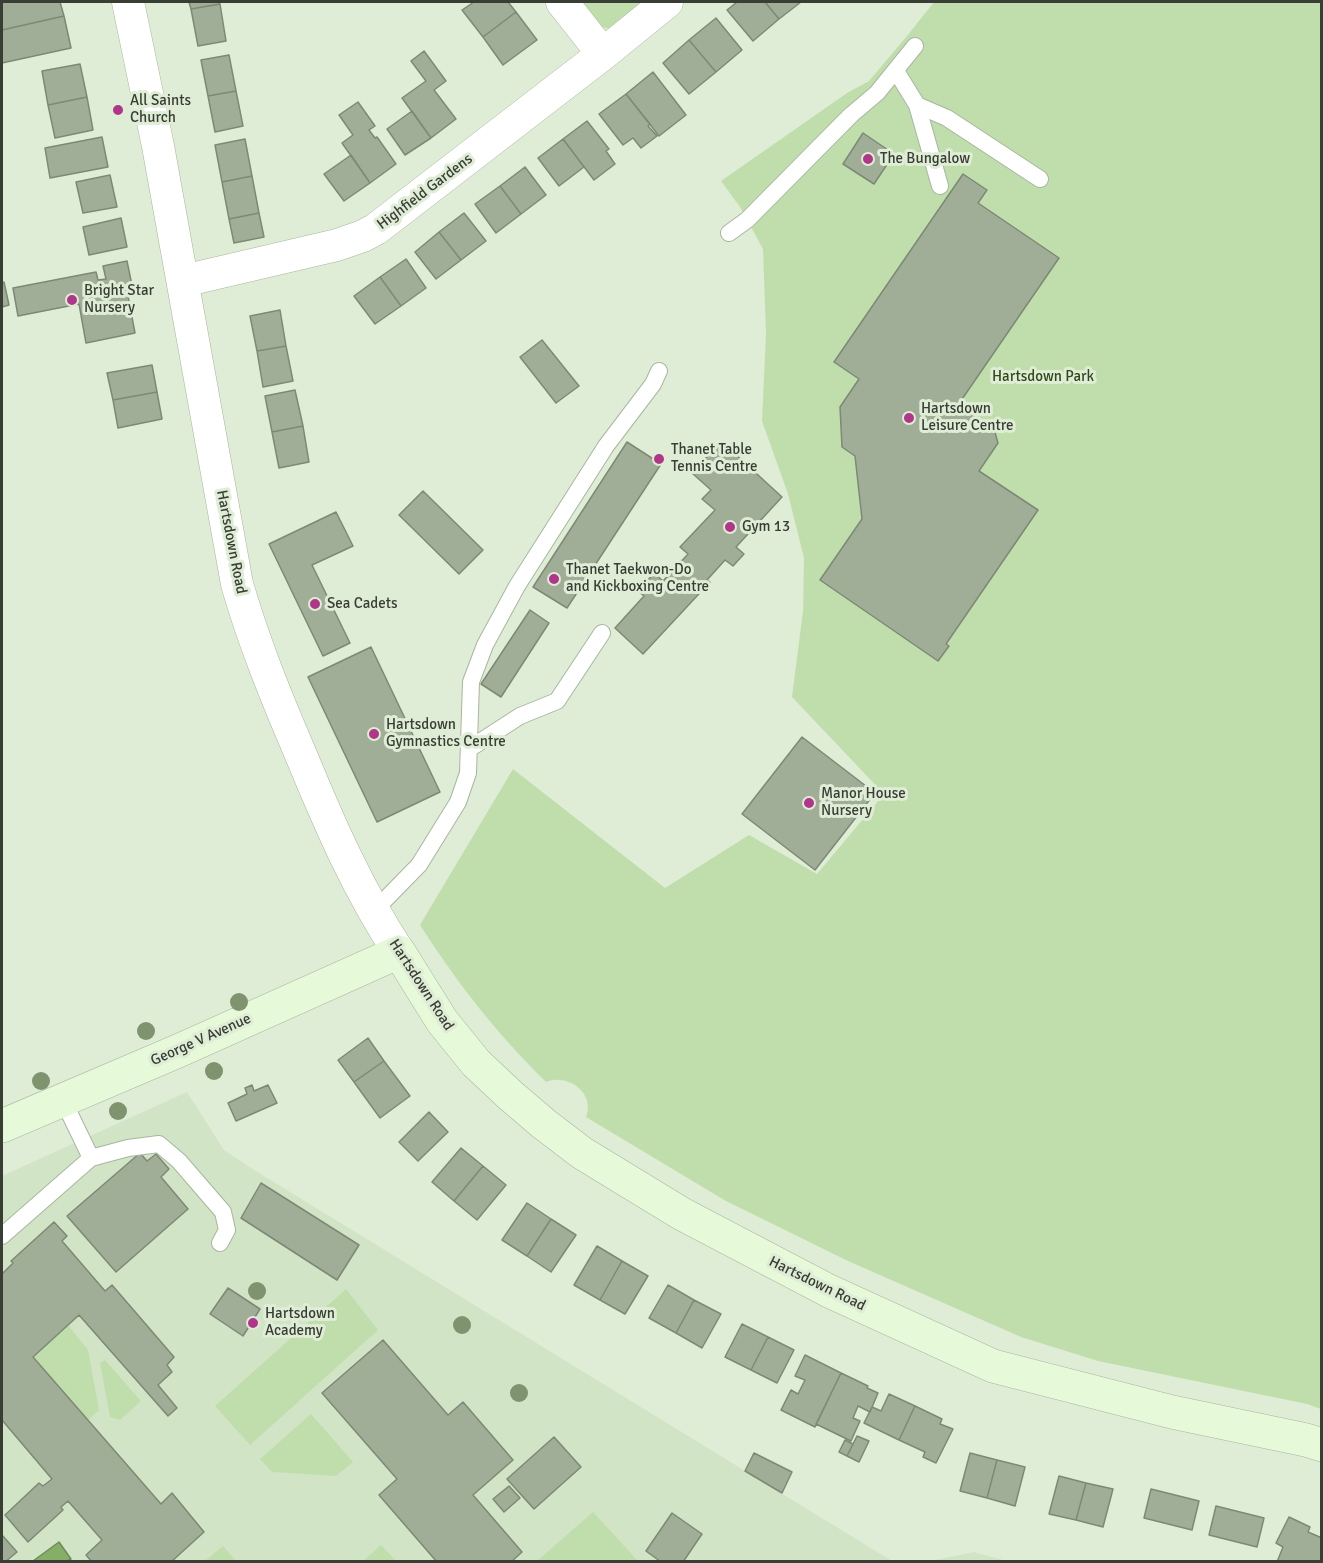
<!DOCTYPE html>
<html>
<head>
<meta charset="utf-8">
<style>
  body { margin:0 }
  #map { position:relative; width:1323px; height:1563px; overflow:hidden; background:#dfedd6; font-family:Signika,sans-serif }
  canvas { display:block }
  .frame { position:absolute; inset:0; border:3px solid #393e35; pointer-events:none }
</style>
</head>
<body>
<div id="map">
<canvas width="1323" height="1563"></canvas>
<div class="frame"></div>
</div>
<script>
const ctx = document.querySelector('canvas').getContext('2d');
ctx.lineJoin = 'round';
function fillPath(path, color) { ctx.fillStyle = color; ctx.fill(path, 'evenodd'); }
function strokePath(path, color, width, dash) { ctx.strokeStyle = color; ctx.lineWidth = width; ctx.lineCap = dash ? 'butt' : 'round'; ctx.setLineDash(dash || []); ctx.stroke(path); }
function label(font, color, halo, rows, align = 'center') {
  ctx.font = font + ' Signika,sans-serif'; ctx.lineWidth = 6; ctx.setLineDash([]); ctx.textBaseline = 'middle'; ctx.strokeStyle = halo; ctx.fillStyle = color; for (const [text, x, y, turn = 0] of rows) {
    ctx.save(); ctx.translate(x, y); ctx.rotate((+turn || 0) * Math.PI / 180); ctx.textAlign = isNaN(turn) ? turn : align; if (halo) ctx.strokeText(text, 0, 0); ctx.fillText(text, 0, 0); ctx.restore();
  }
}
fillPath(new Path2D(`
  M 187,1092 L 224,1150 L 251,1168 L 892,1561 L 2,1561 L 2,1176 Z
  M 974,1552 L 1007,1561 L 930,1561 Z`), '#d2e4c6');
fillPath(new Path2D(`
  M 576,2 L 650,2 L 614,29 C 595,29 587,14 576,2 Z
  M 934,2 L 1321,2 L 1321,1409 L 1307,1404 L 1098,1361 L 1021,1337 L 848,1261 L 726,1201 L 586,1117 C 596,1093 567,1073 546,1082 C 496,1033 458,984 420,925 L 513,769 L 665,888 L 749,835 L 817,874 L 884,794 L 792,697 L 803,611 L 804,558 L 788,494 L 762,421 L 766,334 L 763,249 L 740,207 L 721,181 L 847,93 L 869,81 L 907,36 Z
  M 346,1289 L 378,1330 L 250,1445 L 215,1406 Z
  M 68,1325 L 88,1350 L 99,1410 L 88,1420 L 33,1357 Z
  M 105,1360 L 141,1401 L 120,1420 L 110,1417 L 100,1363 Z
  M 311,1414 L 353,1462 L 336,1476 L 272,1472 L 260,1459 Z
  M 593,1512 L 638,1561 L 537,1561 Z
  M 381,1545 L 396,1561 L 363,1561 Z
  M 223,1546 L 236,1561 L 205,1561 Z`), '#c0deac');
const water = new Path2D(`
  M 59,1542 L 71,1559 L 67,1561 L 33,1561 Z`);
fillPath(water, '#85ae67');
strokePath(water, '#6e8c58', 1.5);
const building = new Path2D(`
  M 2,2 L 60,2 L 64,16 L 2,30 Z
  M 189,2 L 219,2 L 220,4 L 191,9 Z
  M 474,2 L 508,2 L 516,12 L 483,37 L 462,10 Z
  M 737,2 L 765,2 L 779,19 L 753,41 L 727,10 Z
  M 765,2 L 801,2 L 779,19 Z
  M 220,4 L 226,41 L 198,46 L 191,9 Z
  M 516,12 L 537,40 L 503,65 L 483,37 Z
  M 64,16 L 71,48 L 2,63 L 2,30 Z
  M 716,18 L 742,50 L 716,72 L 689,40 Z
  M 689,40 L 716,72 L 689,94 L 663,63 Z
  M 424,51 L 446,81 L 434,90 L 456,119 L 431,138 L 402,98 L 426,81 L 411,61 Z
  M 229,55 L 236,91 L 208,96 L 201,60 Z
  M 80,64 L 87,97 L 48,105 L 42,71 Z
  M 653,72 L 686,115 L 659,136 L 626,94 Z
  M 236,91 L 243,126 L 215,132 L 208,96 Z
  M 626,94 L 650,124 L 648,126 L 657,136 L 641,148 L 633,138 L 623,145 L 599,114 Z
  M 87,97 L 93,130 L 55,138 L 48,105 Z
  M 358,102 L 375,126 L 369,130 L 375,138 L 377,137 L 396,164 L 370,183 L 342,143 L 353,135 L 339,115 Z
  M 412,111 L 431,138 L 405,155 L 387,129 Z
  M 587,121 L 609,149 L 606,151 L 615,164 L 594,180 L 563,139 Z
  M 863,133 L 894,154 L 874,184 L 843,164 Z
  M 102,137 L 108,167 L 50,178 L 45,148 Z
  M 245,139 L 252,176 L 222,182 L 215,145 Z
  M 563,139 L 584,167 L 559,186 L 538,158 Z
  M 351,155 L 370,183 L 344,201 L 324,174 Z
  M 525,167 L 546,195 L 521,214 L 500,186 Z
  M 963,174 L 987,190 L 978,203 L 1059,258 L 958,405 L 994,429 L 998,443 L 979,471 L 1038,510 L 946,644 L 949,646 L 938,661 L 820,580 L 862,519 L 855,456 L 842,447 L 840,407 L 859,379 L 834,362 Z
  M 110,175 L 117,207 L 83,213 L 76,182 Z
  M 252,176 L 259,213 L 229,219 L 222,182 Z
  M 500,186 L 521,214 L 496,233 L 475,204 Z
  M 259,213 L 264,237 L 234,243 L 229,219 Z
  M 464,213 L 486,241 L 461,260 L 439,232 Z
  M 121,218 L 127,247 L 89,255 L 83,227 Z
  M 439,232 L 461,260 L 436,279 L 415,252 Z
  M 406,259 L 426,288 L 401,306 L 380,277 Z
  M 127,261 L 134,295 L 128,296 L 135,333 L 86,343 L 79,304 L 18,316 L 13,288 L 96,272 L 98,280 L 106,279 L 103,266 Z
  M 380,277 L 401,306 L 375,324 L 354,296 Z
  M 4,282 L 9,305 L 2,307 L 2,283 Z
  M 280,310 L 286,346 L 257,351 L 250,316 Z
  M 542,340 L 579,386 L 556,403 L 520,357 Z
  M 286,346 L 293,381 L 263,387 L 257,351 Z
  M 152,365 L 157,392 L 113,400 L 107,373 Z
  M 295,390 L 303,426 L 272,432 L 265,396 Z
  M 157,392 L 162,419 L 118,428 L 113,400 Z
  M 303,426 L 309,462 L 279,468 L 272,432 Z
  M 721,441 L 782,497 L 736,547 L 744,554 L 733,566 L 725,560 L 707,580 L 710,582 L 643,654 L 615,628 L 644,596 L 638,591 L 654,573 L 663,581 L 688,554 L 680,547 L 715,510 L 702,499 L 711,490 L 692,473 Z
  M 627,442 L 661,464 L 567,608 L 533,587 Z
  M 423,491 L 483,550 L 459,574 L 399,515 Z
  M 336,512 L 353,546 L 312,565 L 350,643 L 323,656 L 269,544 Z
  M 530,610 L 549,623 L 501,697 L 481,684 Z
  M 371,647 L 440,792 L 377,822 L 308,677 Z
  M 802,737 L 875,793 L 815,870 L 742,814 Z
  M 368,1038 L 384,1061 L 354,1082 L 338,1060 Z
  M 384,1061 L 410,1096 L 380,1118 L 354,1082 Z
  M 252,1085 L 254,1091 L 268,1085 L 277,1103 L 236,1121 L 228,1103 L 247,1094 L 245,1088 Z
  M 429,1112 L 448,1132 L 418,1161 L 399,1142 Z
  M 461,1148 L 483,1166 L 454,1201 L 432,1182 Z
  M 140,1153 L 147,1161 L 156,1154 L 169,1169 L 161,1177 L 188,1209 L 116,1272 L 67,1216 Z
  M 483,1166 L 506,1185 L 477,1220 L 454,1201 Z
  M 261,1183 L 359,1245 L 337,1280 L 241,1218 Z
  M 527,1203 L 551,1219 L 527,1256 L 502,1240 Z
  M 551,1219 L 576,1235 L 551,1272 L 527,1256 Z
  M 54,1222 L 67,1236 L 62,1241 L 105,1291 L 112,1285 L 174,1357 L 167,1365 L 172,1372 L 158,1385 L 177,1408 L 168,1416 L 79,1315 L 33,1357 L 161,1504 L 172,1493 L 204,1532 L 171,1562 L 92,1562 L 86,1555 L 102,1540 L 68,1501 L 61,1507 L 63,1510 L 28,1542 L 5,1515 L 39,1483 L 43,1486 L 52,1479 L 2,1420 L 2,1274 L 13,1263 L 11,1261 Z
  M 597,1246 L 622,1261 L 600,1300 L 574,1285 Z
  M 622,1261 L 648,1276 L 625,1314 L 600,1300 Z
  M 668,1285 L 694,1300 L 676,1333 L 649,1318 Z
  M 228,1288 L 260,1309 L 243,1336 L 210,1314 Z
  M 694,1300 L 721,1314 L 702,1348 L 676,1333 Z
  M 742,1324 L 768,1337 L 751,1370 L 725,1357 Z
  M 768,1337 L 794,1350 L 777,1383 L 751,1370 Z
  M 383,1340 L 448,1415 L 463,1402 L 513,1460 L 473,1495 L 522,1552 L 511,1562 L 437,1562 L 379,1495 L 397,1479 L 322,1393 Z
  M 805,1355 L 841,1373 L 815,1427 L 781,1410 L 791,1390 L 798,1394 L 805,1380 L 795,1376 Z
  M 841,1373 L 868,1386 L 867,1388 L 878,1393 L 870,1412 L 858,1406 L 853,1418 L 860,1421 L 851,1441 L 816,1424 Z
  M 889,1394 L 915,1406 L 899,1440 L 864,1423 L 872,1407 L 881,1411 Z
  M 915,1406 L 942,1419 L 940,1424 L 953,1429 L 936,1463 L 923,1457 L 925,1452 L 899,1440 Z
  M 857,1436 L 869,1441 L 859,1462 L 847,1456 Z
  M 554,1437 L 581,1467 L 534,1509 L 507,1479 Z
  M 845,1440 L 853,1444 L 847,1456 L 839,1452 Z
  M 754,1453 L 792,1472 L 782,1493 L 745,1471 Z
  M 970,1453 L 997,1460 L 987,1498 L 960,1491 Z
  M 997,1460 L 1025,1467 L 1015,1506 L 987,1498 Z
  M 1059,1476 L 1086,1483 L 1076,1520 L 1049,1514 Z
  M 1086,1483 L 1113,1489 L 1103,1527 L 1076,1520 Z
  M 509,1486 L 520,1498 L 504,1512 L 493,1499 Z
  M 1151,1489 L 1199,1501 L 1192,1530 L 1144,1518 Z
  M 1216,1506 L 1264,1518 L 1257,1547 L 1209,1535 Z
  M 672,1513 L 702,1534 L 683,1562 L 661,1562 L 646,1551 Z
  M 1289,1517 L 1310,1527 L 1308,1532 L 1322,1538 L 1322,1562 L 1277,1562 L 1283,1547 L 1276,1543 Z
  M 2,1535 L 17,1552 L 5,1562 L 2,1562 Z`);
fillPath(building, '#a0ae98');
strokePath(building, '#7d8974', 1.5);
const lane = new Path2D(`
  M 896,71 L 917,105 L 940,186
  M 917,105 L 947,118 L 1040,179
  M 729,233 L 747,220 L 851,115 L 877,93 L 915,46
  M 469,749 L 520,716 L 557,701 L 602,633
  M 373,912 L 419,865 L 458,802 L 468,773 L 471,682 L 485,645 L 517,586 L 545,542 L 606,446 L 653,384 L 659,371
  M 91,1158 L 128,1148 L 159,1144 L 179,1161 L 223,1212 L 227,1230 L 220,1243
  M 2,1236 L 91,1158 L 63,1100`);
const street = new Path2D(`
  M 128,2 L 158,146 L 237,584 C 254,643 277,699 301,755 C 329,823 358,890 399,952
  M 562,2 L 603,54
  M 183,281 L 337,245 L 363,236 L 376,229 L 603,54 L 667,2`);
const secondary = new Path2D(`
  M 2,1126 L 178,1051 L 399,952 L 442,1021 L 476,1063 L 510,1095 L 544,1124 L 582,1153 L 682,1214 L 829,1291 L 993,1366 L 1172,1412 L 1306,1440 L 1322,1445`);
strokePath(lane, '#a8b69f', 18);
strokePath(street, '#a8b69f', 33);
strokePath(secondary, '#a8b69f', 34);
strokePath(lane, '#fff', 16);
strokePath(street, '#fff', 32);
strokePath(secondary, '#e6f9d8', 33);
ctx.fillStyle = '#7e936e';
for (const [x, y] of [
  [239,1002],
  [146,1031],
  [214,1071],
  [41,1081],
  [118,1111],
  [257,1291],
  [462,1325],
  [519,1393]
]) { ctx.beginPath(); ctx.arc(x, y, 9, 0, 2 * Math.PI); ctx.fill(); }
for (const [x, y, r, color] of [
  [118,110,6,"#b03689"],
  [868,159,6,"#b03689"],
  [72,300,6,"#b03689"],
  [909,418,6,"#b03689"],
  [659,459,6,"#b03689"],
  [730,527,6,"#b03689"],
  [554,579,6,"#b03689"],
  [315,604,6,"#b03689"],
  [374,734,6,"#b03689"],
  [809,803,6,"#b03689"],
  [253,1323,6,"#b03689"]
]) { const dot = new Path2D(); dot.arc(x, y, r, 0, 2 * Math.PI); ctx.fillStyle = color; ctx.fill(dot); strokePath(dot, '#dfedd6', 2); }
label('15px', '#393e35', '#dfedd6', [
  ["All Saints",130,101],
  ["Church",130,118],
  ["The Bungalow",880,159],
  ["Bright Star",84,291],
  ["Nursery",84,308],
  ["Hartsdown",921,409],
  ["Leisure Centre",921,426],
  ["Thanet Table",671,450],
  ["Tennis Centre",671,467],
  ["Gym 13",742,527],
  ["Thanet Taekwon-Do",566,570],
  ["and Kickboxing Centre",566,587],
  ["Sea Cadets",327,604],
  ["Hartsdown",386,725],
  ["Gymnastics Centre",386,742],
  ["Manor House",821,794],
  ["Nursery",821,811],
  ["Hartsdown",265,1314],
  ["Academy",265,1331]
], 'left');
label('15px', '#393e35', '#dfedd6', [
  ["Highfield Gardens",425,192,-37],
  ["Hartsdown Road",231,542,79],
  ["Hartsdown Road",421,985,57],
  ["George V Avenue",201,1040,-24],
  ["Hartsdown Road",817,1284,26]
]);
label('15px', '#2f4918', '#dfedd6', [
  ["Hartsdown Park",1043,377]
]);
</script>
</body>
</html>
